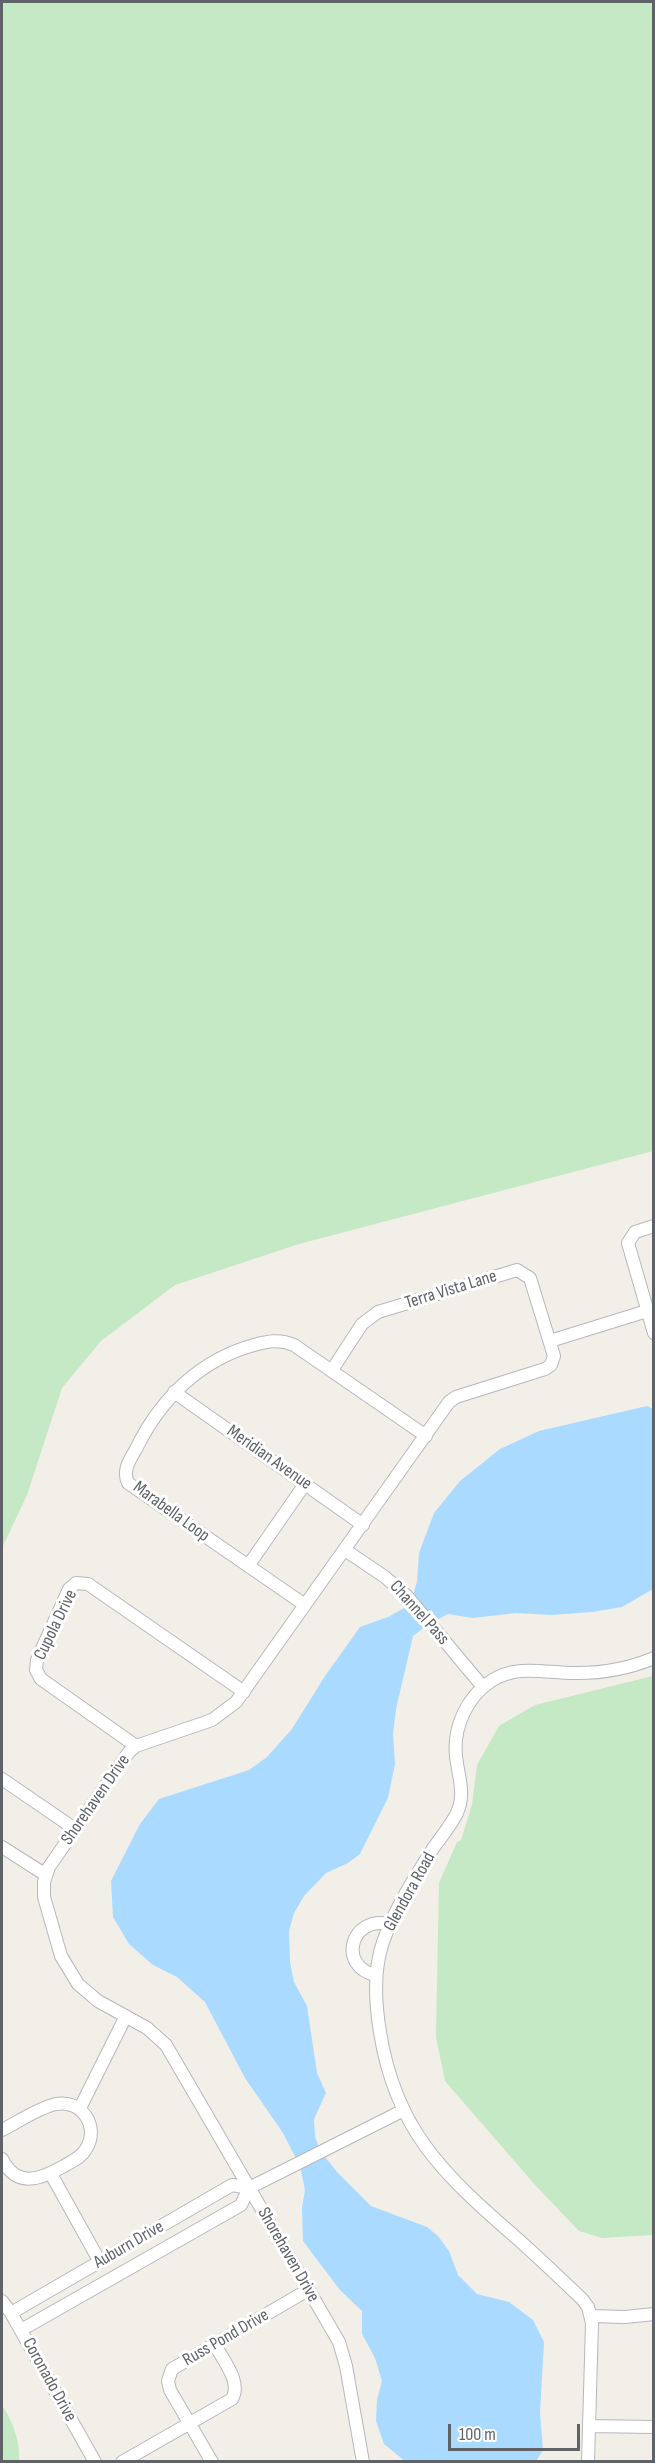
<!DOCTYPE html>
<html>
<head>
<meta charset="utf-8">
<style>
  body { margin:0 }
  #map { position:relative; width:655px; height:2463px; overflow:hidden; background:#f1efe8; font-family:"Sofia Sans Condensed",sans-serif }
  canvas { display:block }
  .frame { position:absolute; inset:0; border:3px solid #5f6368; pointer-events:none }
  .scale { position:absolute; left:448px; top:2424px; width:132px; height:27px; box-sizing:border-box; border:3px solid #5f6368; border-top:0; padding-left:8px; font-size:18px; line-height:21px; white-space:nowrap; color:#5f6368; -webkit-text-stroke:4px #fff; paint-order:stroke }
</style>
</head>
<body>
<div id="map">
<canvas width="655" height="2463"></canvas>
<div class="frame"></div>
<div class="scale">100 m</div>
</div>
<script>
const ctx = document.querySelector('canvas').getContext('2d');
ctx.lineJoin = 'round';
function fillPath(path, color) { ctx.fillStyle = color; ctx.fill(path, 'evenodd'); }
function strokePath(path, color, width, dash) { ctx.strokeStyle = color; ctx.lineWidth = width; ctx.lineCap = dash ? 'butt' : 'round'; ctx.setLineDash(dash || []); ctx.stroke(path); }
function label(font, color, halo, rows, align = 'center') {
  ctx.font = font + ' "Sofia Sans Condensed",sans-serif'; ctx.lineWidth = 6; ctx.setLineDash([]); ctx.textBaseline = 'middle'; ctx.strokeStyle = halo; ctx.fillStyle = color; for (const [text, x, y, turn = 0] of rows) {
    ctx.save(); ctx.translate(x, y); ctx.rotate((+turn || 0) * Math.PI / 180); ctx.textAlign = isNaN(turn) ? turn : align; if (halo) ctx.strokeText(text, 0, 0); ctx.fillText(text, 0, 0); ctx.restore();
  }
}
fillPath(new Path2D(`
  M 2,2 L 654,2 L 653,1151 L 299,1244 L 175,1285 L 101,1341 L 62,1388 L 27,1495 L 2,1548 Z
  M 653,1676 L 653,2235 L 602,2238 L 579,2231 L 536,2186 L 445,2081 L 436,2037 L 439,1883 L 457,1842 L 461,1840 L 472,1805 L 477,1765 L 499,1726 L 535,1705 Z
  M 2,2405 C 12,2420 21,2443 19,2461 L 2,2461 Z`), '#c5e8c5');
fillPath(new Path2D(`
  M 647,1406 L 653,1409 L 653,1589 L 622,1607 L 592,1612 L 552,1615 L 516,1613 L 473,1618 L 448,1614 L 429,1624 L 413,1636 L 396,1709 L 393,1734 L 395,1764 L 388,1798 L 360,1854 L 348,1863 L 326,1873 L 304,1896 L 294,1913 L 289,1931 L 290,1962 L 294,1982 L 307,2006 L 317,2073 L 326,2093 L 314,2119 L 315,2136 L 320,2151 L 338,2173 L 371,2206 L 427,2227 L 438,2236 L 449,2251 L 458,2275 L 477,2294 L 509,2302 L 533,2320 L 544,2342 L 540,2413 L 543,2450 L 536,2461 L 405,2461 L 384,2444 L 376,2421 L 377,2400 L 382,2381 L 375,2358 L 362,2334 L 362,2311 L 340,2290 L 303,2241 L 302,2208 L 305,2190 L 300,2166 L 283,2133 L 245,2078 L 205,2002 L 177,1977 L 153,1965 L 129,1944 L 113,1917 L 111,1881 L 140,1824 L 159,1799 L 249,1770 L 267,1757 L 292,1729 L 325,1676 L 360,1627 L 388,1617 L 411,1604 L 417,1581 L 419,1553 L 434,1513 L 460,1481 L 500,1449 L 539,1431 Z`), '#aadaff');
const minor = new Path2D(`
  M 654,1226 L 635,1232 L 628,1243 L 654,1333
  M 550,1341 L 647,1311
  M 332,1370 L 362,1324 L 378,1312 L 517,1270 L 530,1278 L 554,1356 L 551,1365 L 545,1369 L 456,1397 L 449,1402 L 236,1702 L 212,1720 L 136,1746 L 129,1752 L 49,1867 L 44,1882 L 44,1897 L 61,1956 L 78,1984 L 98,2001 L 147,2028 L 166,2045 L 339,2342 L 346,2366 L 363,2462
  M 174,1392 L 363,1525
  M 345,1550 L 385,1577 L 407,1596 L 483,1687
  M 248,1566 L 305,1484
  M 305,1605 L 128,1483 C 122,1470 130,1460 136,1449 C 160,1400 199,1360 254,1345 C 268,1341 280,1339 294,1345 L 426,1436
  M 136,1746 L 41,1679 L 36,1670 L 37,1660 L 69,1589 L 76,1583 L 88,1584 L 244,1692
  M 2,1779 L 75,1829
  M 2,1847 L 46,1875
  M 376,1975 C 338,1968 349,1915 390,1924
  M 80,2108 L 126,2016
  M 2,2130 C 18,2122 38,2108 56,2104 C 82,2099 100,2127 86,2149 C 81,2158 72,2161 64,2166 C 41,2179 17,2189 2,2159
  M 51,2174 L 100,2262
  M 2,2301 L 11,2313 L 95,2462
  M 11,2313 L 232,2185 L 249,2188 L 404,2110
  M 591,2316 L 625,2317 L 654,2314
  M 21,2330 L 241,2205 L 249,2188
  M 589,2426 L 654,2427
  M 122,2462 L 232,2399 C 242,2382 223,2360 215,2345
  M 212,2462 L 170,2390 L 168,2381 L 172,2369 L 308,2290
  M 588,2462 L 592,2323 L 588,2307 L 582,2299 C 559,2277 536,2255 512,2234 C 442,2173 395,2128 380,2032 C 375,2002 373,1971 383,1942 C 395,1908 415,1877 434,1847 C 442,1836 451,1825 457,1813 C 466,1793 458,1776 456,1756 C 453,1727 467,1697 491,1681 C 519,1663 548,1674 578,1673 C 604,1673 630,1668 654,1658`);
strokePath(minor, '#b5b8bc', 14);
strokePath(minor, '#fff', 12);
label('18px', '#5f6368', '#fff', [
  ["Terra Vista Lane",451,1290,-17],
  ["Meridian Avenue",269,1458,35],
  ["Marabella Loop",171,1512,36],
  ["Channel Pass",419,1613,48],
  ["Cupola Drive",56,1625,-64],
  ["Shorehaven Drive",96,1800,-55],
  ["Glendora Road",410,1892,-61],
  ["Auburn Drive",129,2245,-30],
  ["Shorehaven Drive",288,2255,60],
  ["Russ Pond Drive",226,2338,-30],
  ["Coronado Drive",49,2380,61]
]);
</script>
</body>
</html>
